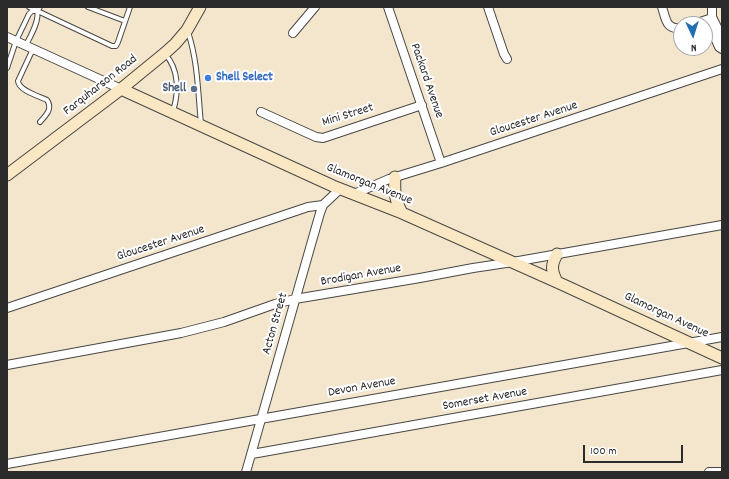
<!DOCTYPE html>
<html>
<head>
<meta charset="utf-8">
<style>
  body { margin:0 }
  #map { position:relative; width:729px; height:479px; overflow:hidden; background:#f3e6cd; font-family:Dekko,sans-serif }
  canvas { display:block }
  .frame { position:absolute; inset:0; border:8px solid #2b2b2b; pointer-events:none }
  .north { position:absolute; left:673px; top:16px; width:40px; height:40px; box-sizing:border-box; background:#fff; border:1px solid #aaa; border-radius:50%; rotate:176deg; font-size:11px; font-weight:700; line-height:16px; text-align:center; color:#2b2b2b }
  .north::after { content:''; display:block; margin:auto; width:14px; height:18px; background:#1f6fb2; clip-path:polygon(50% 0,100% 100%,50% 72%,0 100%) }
  .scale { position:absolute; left:583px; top:445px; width:100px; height:18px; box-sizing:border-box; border:2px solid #2b2b2b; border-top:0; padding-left:5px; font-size:12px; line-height:14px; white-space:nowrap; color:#2b2b2b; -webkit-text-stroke:3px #fff; paint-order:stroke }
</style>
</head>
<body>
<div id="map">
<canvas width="729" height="479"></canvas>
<div class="frame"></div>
<div class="north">N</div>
<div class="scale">100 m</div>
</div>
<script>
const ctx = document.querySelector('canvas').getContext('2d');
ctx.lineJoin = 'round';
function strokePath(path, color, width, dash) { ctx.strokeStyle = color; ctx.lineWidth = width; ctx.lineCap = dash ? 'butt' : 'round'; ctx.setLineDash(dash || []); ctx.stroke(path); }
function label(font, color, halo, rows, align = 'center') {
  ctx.font = font + ' Dekko,sans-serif'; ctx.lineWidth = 4; ctx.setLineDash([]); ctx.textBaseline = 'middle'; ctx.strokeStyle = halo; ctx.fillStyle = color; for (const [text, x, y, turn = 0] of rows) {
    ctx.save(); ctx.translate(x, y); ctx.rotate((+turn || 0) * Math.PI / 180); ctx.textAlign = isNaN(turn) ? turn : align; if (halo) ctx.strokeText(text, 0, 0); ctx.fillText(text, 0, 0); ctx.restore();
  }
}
const lane = new Path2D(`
  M 29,7 L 112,46 L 116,46 L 118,42 L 130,7
  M 88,7 L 125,21
  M 188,32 C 198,62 198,94 201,124
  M 26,45 C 30,37 40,20 37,11 L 40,7
  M 33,49 L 18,81 C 19,91 39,96 47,100 C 53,109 46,115 40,122
  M 165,54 C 179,69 179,92 173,111
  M 7,68 L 16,41 L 29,14 L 32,11 L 37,11`);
const street = new Path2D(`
  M 388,7 L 441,163
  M 488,7 L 504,54 L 507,59
  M 662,7 C 666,19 666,30 681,28
  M 712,7 L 712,17 L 719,31 L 722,41
  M 707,20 L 719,47 L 722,49
  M 694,24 L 712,18
  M 293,33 L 315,7
  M 7,37 L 121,89
  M 261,112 L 316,137 L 323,138 L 422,105
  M 354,194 L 389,179 L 441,163 L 722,69
  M 7,308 L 308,207 L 323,205
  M 7,365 L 181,333 L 224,322 L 275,304 L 295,299 L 420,278 L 473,268 L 513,262 L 722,225
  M 252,454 L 722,370
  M 7,464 L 722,337
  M 246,472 L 320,213 L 323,205 L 340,189
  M 709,472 L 721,472`);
const secondary = new Path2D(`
  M 121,89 L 333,186 L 402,213 L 557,282 L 722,358
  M 7,175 L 121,89 L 165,53 L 175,44 L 187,30 L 200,7
  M 395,177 C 394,192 395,200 402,213
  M 557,282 C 551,270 551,265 557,254`);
strokePath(lane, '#494743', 6);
strokePath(street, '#494743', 10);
strokePath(secondary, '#494743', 13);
strokePath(lane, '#fff', 4);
strokePath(street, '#fff', 8);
strokePath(secondary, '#fae7c3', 11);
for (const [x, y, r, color] of [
  [208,78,4,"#3f7fe0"],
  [194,89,4,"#5c6f8a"]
]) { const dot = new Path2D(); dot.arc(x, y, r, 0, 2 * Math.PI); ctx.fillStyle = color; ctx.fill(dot); strokePath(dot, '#fff', 1.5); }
label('bold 13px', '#366cbe', '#fff', [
  ["Shell Select",216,78]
], 'left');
label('13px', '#2b2b2b', '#fff', [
  ["Packard Avenue",426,81,71],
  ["Farquharson Road",101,86,-38],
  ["Mini Street",348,116,-17],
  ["Gloucester Avenue",534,120,-18],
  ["Glamorgan Avenue",369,185,22],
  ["Gloucester Avenue",161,244,-18],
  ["Brodigan Avenue",361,276,-10],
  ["Glamorgan Avenue",666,316,25],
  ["Acton Street",276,324,-74],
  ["Devon Avenue",362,388,-10],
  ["Somerset Avenue",485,400,-10]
]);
label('bold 13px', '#4e5e75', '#fff', [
  ["Shell",186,89]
], 'right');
</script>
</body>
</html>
